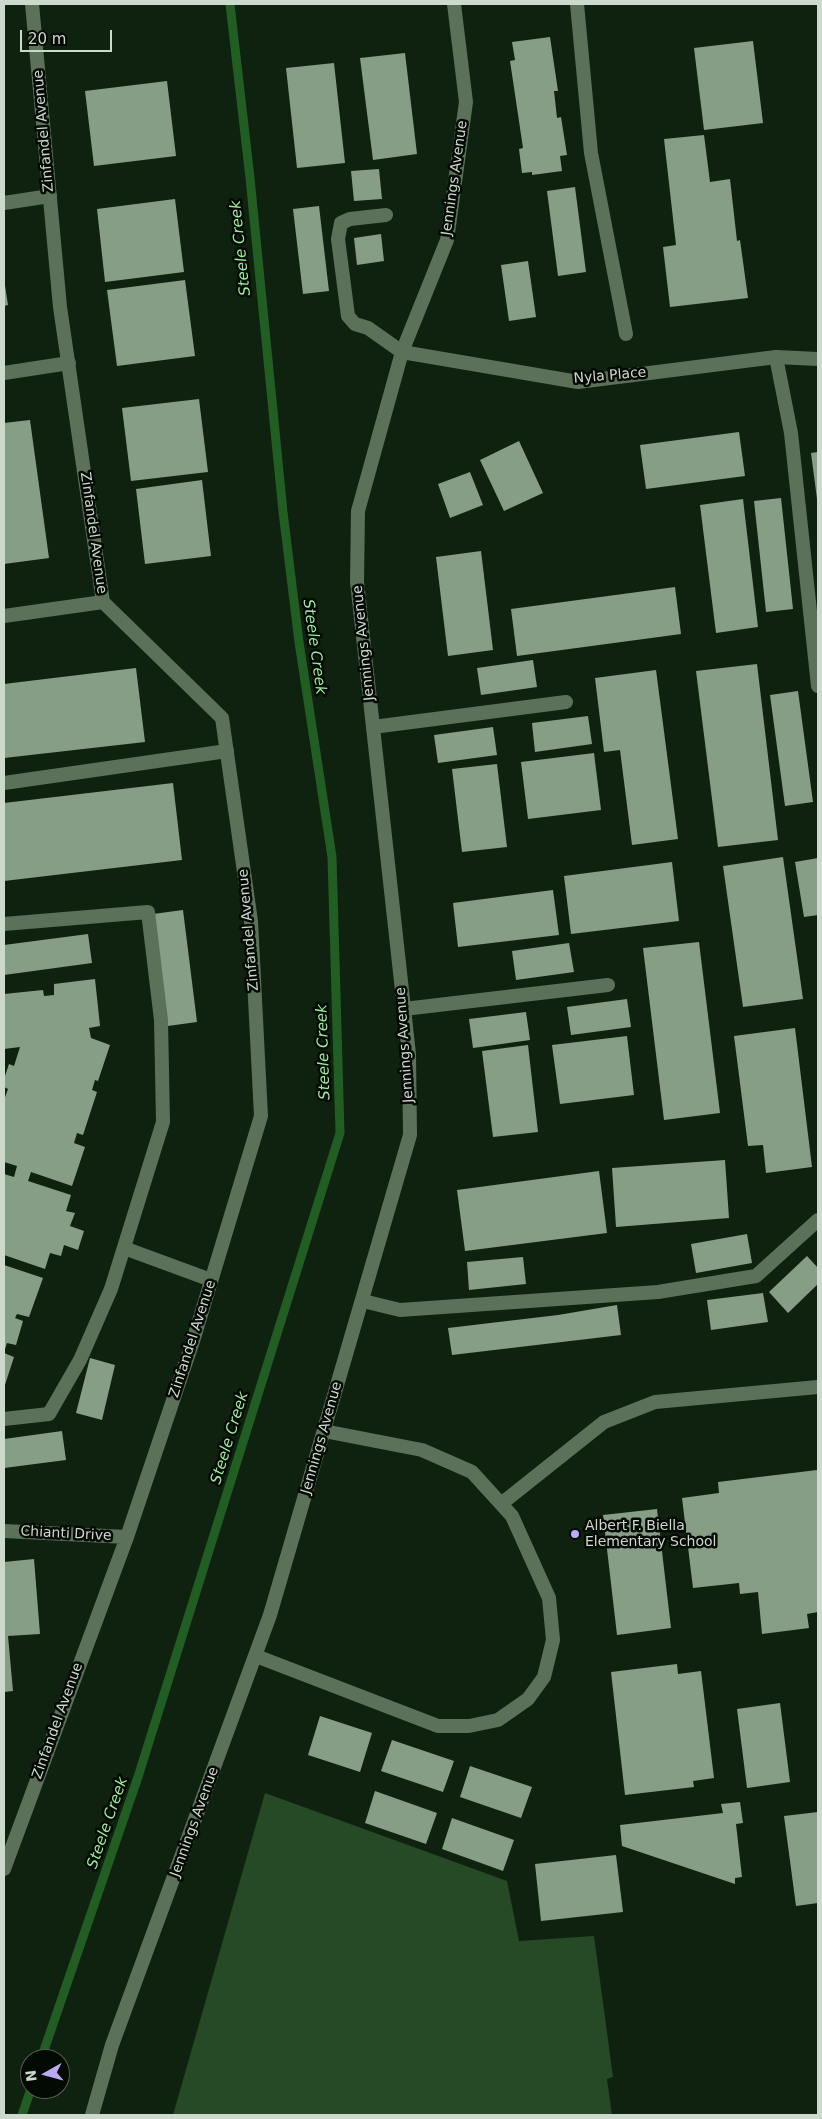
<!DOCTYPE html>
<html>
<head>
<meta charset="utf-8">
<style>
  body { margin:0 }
  #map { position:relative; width:822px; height:2119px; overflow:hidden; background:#0f220f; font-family:"DejaVu Sans",sans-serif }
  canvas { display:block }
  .frame { position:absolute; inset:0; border:5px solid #cdd9cc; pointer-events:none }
  .north { position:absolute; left:20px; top:2049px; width:50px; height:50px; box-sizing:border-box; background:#030903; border:1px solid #545c53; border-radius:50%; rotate:263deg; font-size:14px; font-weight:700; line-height:20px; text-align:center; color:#cdd9cc }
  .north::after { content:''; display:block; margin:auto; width:18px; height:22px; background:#bbaaf6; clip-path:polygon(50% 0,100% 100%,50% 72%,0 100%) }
  .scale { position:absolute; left:20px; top:30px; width:92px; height:22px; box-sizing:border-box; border:2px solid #cdd9cc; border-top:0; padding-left:6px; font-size:15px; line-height:18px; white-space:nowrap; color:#cdd9cc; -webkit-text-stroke:4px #030903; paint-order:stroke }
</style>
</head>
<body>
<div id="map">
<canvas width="822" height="2119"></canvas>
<div class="frame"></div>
<div class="north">N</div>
<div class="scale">20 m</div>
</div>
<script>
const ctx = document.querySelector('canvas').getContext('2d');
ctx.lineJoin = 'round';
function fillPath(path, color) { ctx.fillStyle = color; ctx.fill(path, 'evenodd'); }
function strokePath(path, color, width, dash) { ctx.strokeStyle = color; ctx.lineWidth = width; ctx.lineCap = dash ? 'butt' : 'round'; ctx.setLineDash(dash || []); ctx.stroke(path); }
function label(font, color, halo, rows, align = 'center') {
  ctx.font = font + ' "DejaVu Sans",sans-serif'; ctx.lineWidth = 5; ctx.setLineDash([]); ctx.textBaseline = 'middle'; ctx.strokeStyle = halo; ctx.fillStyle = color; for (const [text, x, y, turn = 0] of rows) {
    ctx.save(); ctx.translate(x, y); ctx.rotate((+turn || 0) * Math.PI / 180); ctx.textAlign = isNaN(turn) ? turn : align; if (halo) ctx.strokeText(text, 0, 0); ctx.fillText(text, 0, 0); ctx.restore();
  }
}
fillPath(new Path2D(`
  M 265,1793 L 507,1881 L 519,1941 L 594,1936 L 613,2077 L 607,2079 L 612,2115 L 173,2115 Z`), '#254a25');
strokePath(new Path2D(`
  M 41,2059 L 138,1777 L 340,1133 L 332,857 L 299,642 L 283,512 L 250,178 L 230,4
  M 22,2115 L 31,2089`), '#225d24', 9);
fillPath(new Path2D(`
  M 550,37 L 558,91 L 554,91 L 557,118 L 561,117 L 567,155 L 560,156 L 562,171 L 532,175 L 532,172 L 522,173 L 519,149 L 523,148 L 510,61 L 515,60 L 512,42 Z
  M 753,41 L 763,123 L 704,130 L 694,48 Z
  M 405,53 L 417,154 L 373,160 L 360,58 Z
  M 334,63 L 345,163 L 297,168 L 286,68 Z
  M 167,81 L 176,156 L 94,166 L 85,91 Z
  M 704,135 L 710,182 L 730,179 L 737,241 L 740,240 L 748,298 L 670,307 L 663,247 L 676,245 L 664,139 Z
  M 379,169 L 382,199 L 354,201 L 351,171 Z
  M 575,187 L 586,272 L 558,276 L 547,191 Z
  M 175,199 L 184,272 L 105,282 L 97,209 Z
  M 319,206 L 329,291 L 303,294 L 293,209 Z
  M 381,234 L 384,261 L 357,265 L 354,238 Z
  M 528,261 L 536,317 L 509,321 L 501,265 Z
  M 4,279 L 8,305 L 4,306 Z
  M 185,280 L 195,356 L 117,366 L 107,290 Z
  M 199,399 L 208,472 L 131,481 L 122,408 Z
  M 30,420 L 49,558 L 4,564 L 4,423 Z
  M 739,432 L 745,476 L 646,489 L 640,445 Z
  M 519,441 L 543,493 L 504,511 L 480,460 Z
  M 818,452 L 818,499 L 817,499 L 811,453 Z
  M 470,472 L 483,505 L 450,518 L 438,484 Z
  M 202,480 L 211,556 L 145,564 L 136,489 Z
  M 781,498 L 793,609 L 766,612 L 754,501 Z
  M 743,499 L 758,627 L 716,633 L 700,505 Z
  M 481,551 L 493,650 L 448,656 L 436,557 Z
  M 675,587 L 681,634 L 517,656 L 511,609 Z
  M 533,660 L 537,687 L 481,695 L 477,668 Z
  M 757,664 L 778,840 L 718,847 L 696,671 Z
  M 136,668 L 145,742 L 4,758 L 4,684 Z
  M 656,670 L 678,839 L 632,845 L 620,750 L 604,752 L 595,678 Z
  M 798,691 L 813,802 L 785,806 L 770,695 Z
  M 588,716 L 592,744 L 535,752 L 532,723 Z
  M 493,727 L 497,755 L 438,763 L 434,735 Z
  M 594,753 L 601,810 L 528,819 L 521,762 Z
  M 497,764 L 507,847 L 462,852 L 452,769 Z
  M 173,783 L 182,860 L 4,881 L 4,803 Z
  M 783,857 L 803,999 L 743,1007 L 723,866 Z
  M 818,858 L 818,915 L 804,917 L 795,862 Z
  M 672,862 L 679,921 L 571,934 L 564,876 Z
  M 553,890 L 559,935 L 458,947 L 453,903 Z
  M 183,910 L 197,1022 L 168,1026 L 153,914 Z
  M 88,934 L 92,963 L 4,975 L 4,945 Z
  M 699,942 L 720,1113 L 664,1120 L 643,948 Z
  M 569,943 L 574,972 L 516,980 L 512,951 Z
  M 95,979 L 100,1026 L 89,1028 L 91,1038 L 110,1045 L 98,1081 L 95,1080 L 92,1090 L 97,1092 L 83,1135 L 77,1133 L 74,1143 L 85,1147 L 72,1186 L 31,1172 L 28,1181 L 71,1195 L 66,1211 L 75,1213 L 70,1226 L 84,1231 L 78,1250 L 64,1245 L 61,1256 L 50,1253 L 45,1269 L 4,1255 L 4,1174 L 14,1177 L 17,1166 L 4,1162 L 4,1100 L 8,1089 L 4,1087 L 4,1079 L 9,1064 L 14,1066 L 20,1047 L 4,1049 L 4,994 L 43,990 L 44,996 L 54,995 L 54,984 Z
  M 627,999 L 631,1027 L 571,1035 L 567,1007 Z
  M 526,1012 L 530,1040 L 473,1048 L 469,1019 Z
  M 795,1028 L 812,1167 L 766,1173 L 763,1145 L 748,1146 L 734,1036 Z
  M 627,1036 L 634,1095 L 560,1104 L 552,1045 Z
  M 528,1045 L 538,1132 L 493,1137 L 482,1051 Z
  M 725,1160 L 729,1218 L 616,1227 L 612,1168 Z
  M 599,1171 L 607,1233 L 465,1251 L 457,1190 Z
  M 747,1234 L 752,1263 L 696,1273 L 691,1244 Z
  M 807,1256 L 818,1268 L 818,1284 L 788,1313 L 769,1292 Z
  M 523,1257 L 526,1284 L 469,1290 L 467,1262 Z
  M 4,1265 L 43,1278 L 29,1317 L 17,1314 L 15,1318 L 23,1321 L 16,1345 L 7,1343 L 4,1352 Z
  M 763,1293 L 768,1322 L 711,1330 L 707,1300 Z
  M 617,1305 L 621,1335 L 452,1355 L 448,1328 L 558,1315 Z
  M 4,1353 L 14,1357 L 4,1388 Z
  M 90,1358 L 115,1365 L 102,1420 L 76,1413 Z
  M 62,1431 L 66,1460 L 4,1468 L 4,1439 Z
  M 817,1470 L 818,1612 L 807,1614 L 809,1628 L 762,1634 L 758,1592 L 740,1594 L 739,1583 L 693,1588 L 682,1498 L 719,1493 L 718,1482 Z
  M 657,1509 L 671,1628 L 617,1635 L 603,1515 Z
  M 34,1559 L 40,1634 L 8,1636 L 13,1691 L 4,1692 L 4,1562 Z
  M 677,1664 L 678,1674 L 701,1671 L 714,1778 L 693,1781 L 694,1787 L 625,1795 L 611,1672 Z
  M 780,1703 L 790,1782 L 747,1788 L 737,1709 Z
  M 320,1716 L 372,1733 L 360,1772 L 308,1755 Z
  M 392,1740 L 454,1761 L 443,1792 L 381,1771 Z
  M 470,1766 L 532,1787 L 521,1818 L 460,1797 Z
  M 375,1791 L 437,1813 L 426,1844 L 365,1823 Z
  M 740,1802 L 743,1823 L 736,1824 L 742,1877 L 735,1878 L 735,1884 L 622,1846 L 620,1825 L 723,1813 L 721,1804 Z
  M 818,1812 L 818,1903 L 796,1906 L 784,1816 Z
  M 452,1818 L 514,1840 L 503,1871 L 442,1849 Z
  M 616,1855 L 623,1912 L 541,1921 L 535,1864 Z`), '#879e86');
strokePath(new Path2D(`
  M 577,4 L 591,153 L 626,334
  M 4,203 L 50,196
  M 386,215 L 350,219 L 341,223 L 338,239 L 348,316 L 355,324 L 368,328 L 402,352
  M 776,357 L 791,433 L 818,686
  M 4,373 L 69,363
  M 4,616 L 103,602
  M 373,727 L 566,702
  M 4,783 L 227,751
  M 4,924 L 148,912 L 161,1020 L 163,1122 L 111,1289 L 80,1360 L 49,1414 L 4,1419
  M 404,1009 L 608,985
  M 124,1248 L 211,1280
  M 363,1301 L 400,1310 L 658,1292 L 756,1276 L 818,1220
  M 501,1504 L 604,1422 L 655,1402 L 818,1387
  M 256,1656 L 438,1726 L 469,1726 L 498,1720 L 528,1699 L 544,1677 L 553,1640 L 549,1598 L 512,1516 L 472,1472 L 422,1450 L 324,1431`), '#5b715a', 14);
strokePath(new Path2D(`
  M 402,352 L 578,382 L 776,357 L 818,359
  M 4,1531 L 127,1537
  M 4,1869 L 127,1537 L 193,1341 L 261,1116 L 251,921 L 222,718 L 103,602 L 60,307 L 32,4
  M 92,2115 L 112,2045 L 270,1615 L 410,1135 L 409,1054 L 357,582 L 358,511 L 402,352 L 447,240 L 466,102 L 454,4`), '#5b715a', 14);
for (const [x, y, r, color] of [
  [575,1534,5,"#bbaaf6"]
]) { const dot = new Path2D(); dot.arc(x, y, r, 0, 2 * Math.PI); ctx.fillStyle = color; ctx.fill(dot); strokePath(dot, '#030903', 2); }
label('14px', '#cdd9cc', '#030903', [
  ["Zinfandel Avenue",44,131,-95],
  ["Jennings Avenue",455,178,-82],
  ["Nyla Place",610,376,-5],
  ["Zinfandel Avenue",93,533,82],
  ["Jennings Avenue",364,643,-96],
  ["Zinfandel Avenue",249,930,-95],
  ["Jennings Avenue",405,1045,-94],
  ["Zinfandel Avenue",193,1339,-72],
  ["Jennings Avenue",322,1438,-74],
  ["Chianti Drive",66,1534,3],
  ["Zinfandel Avenue",58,1721,-70],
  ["Jennings Avenue",195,1822,-70]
]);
label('14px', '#cdd9cc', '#030903', [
  ["Albert F. Biella",585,1526],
  ["Elementary School",585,1542]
], 'left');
label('italic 15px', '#9dee9b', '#030903', [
  ["Steele Creek",241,248,-96],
  ["Steele Creek",314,647,82],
  ["Steele Creek",324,1052,-92],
  ["Steele Creek",230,1438,-73],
  ["Steele Creek",108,1823,-71]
]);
</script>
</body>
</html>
